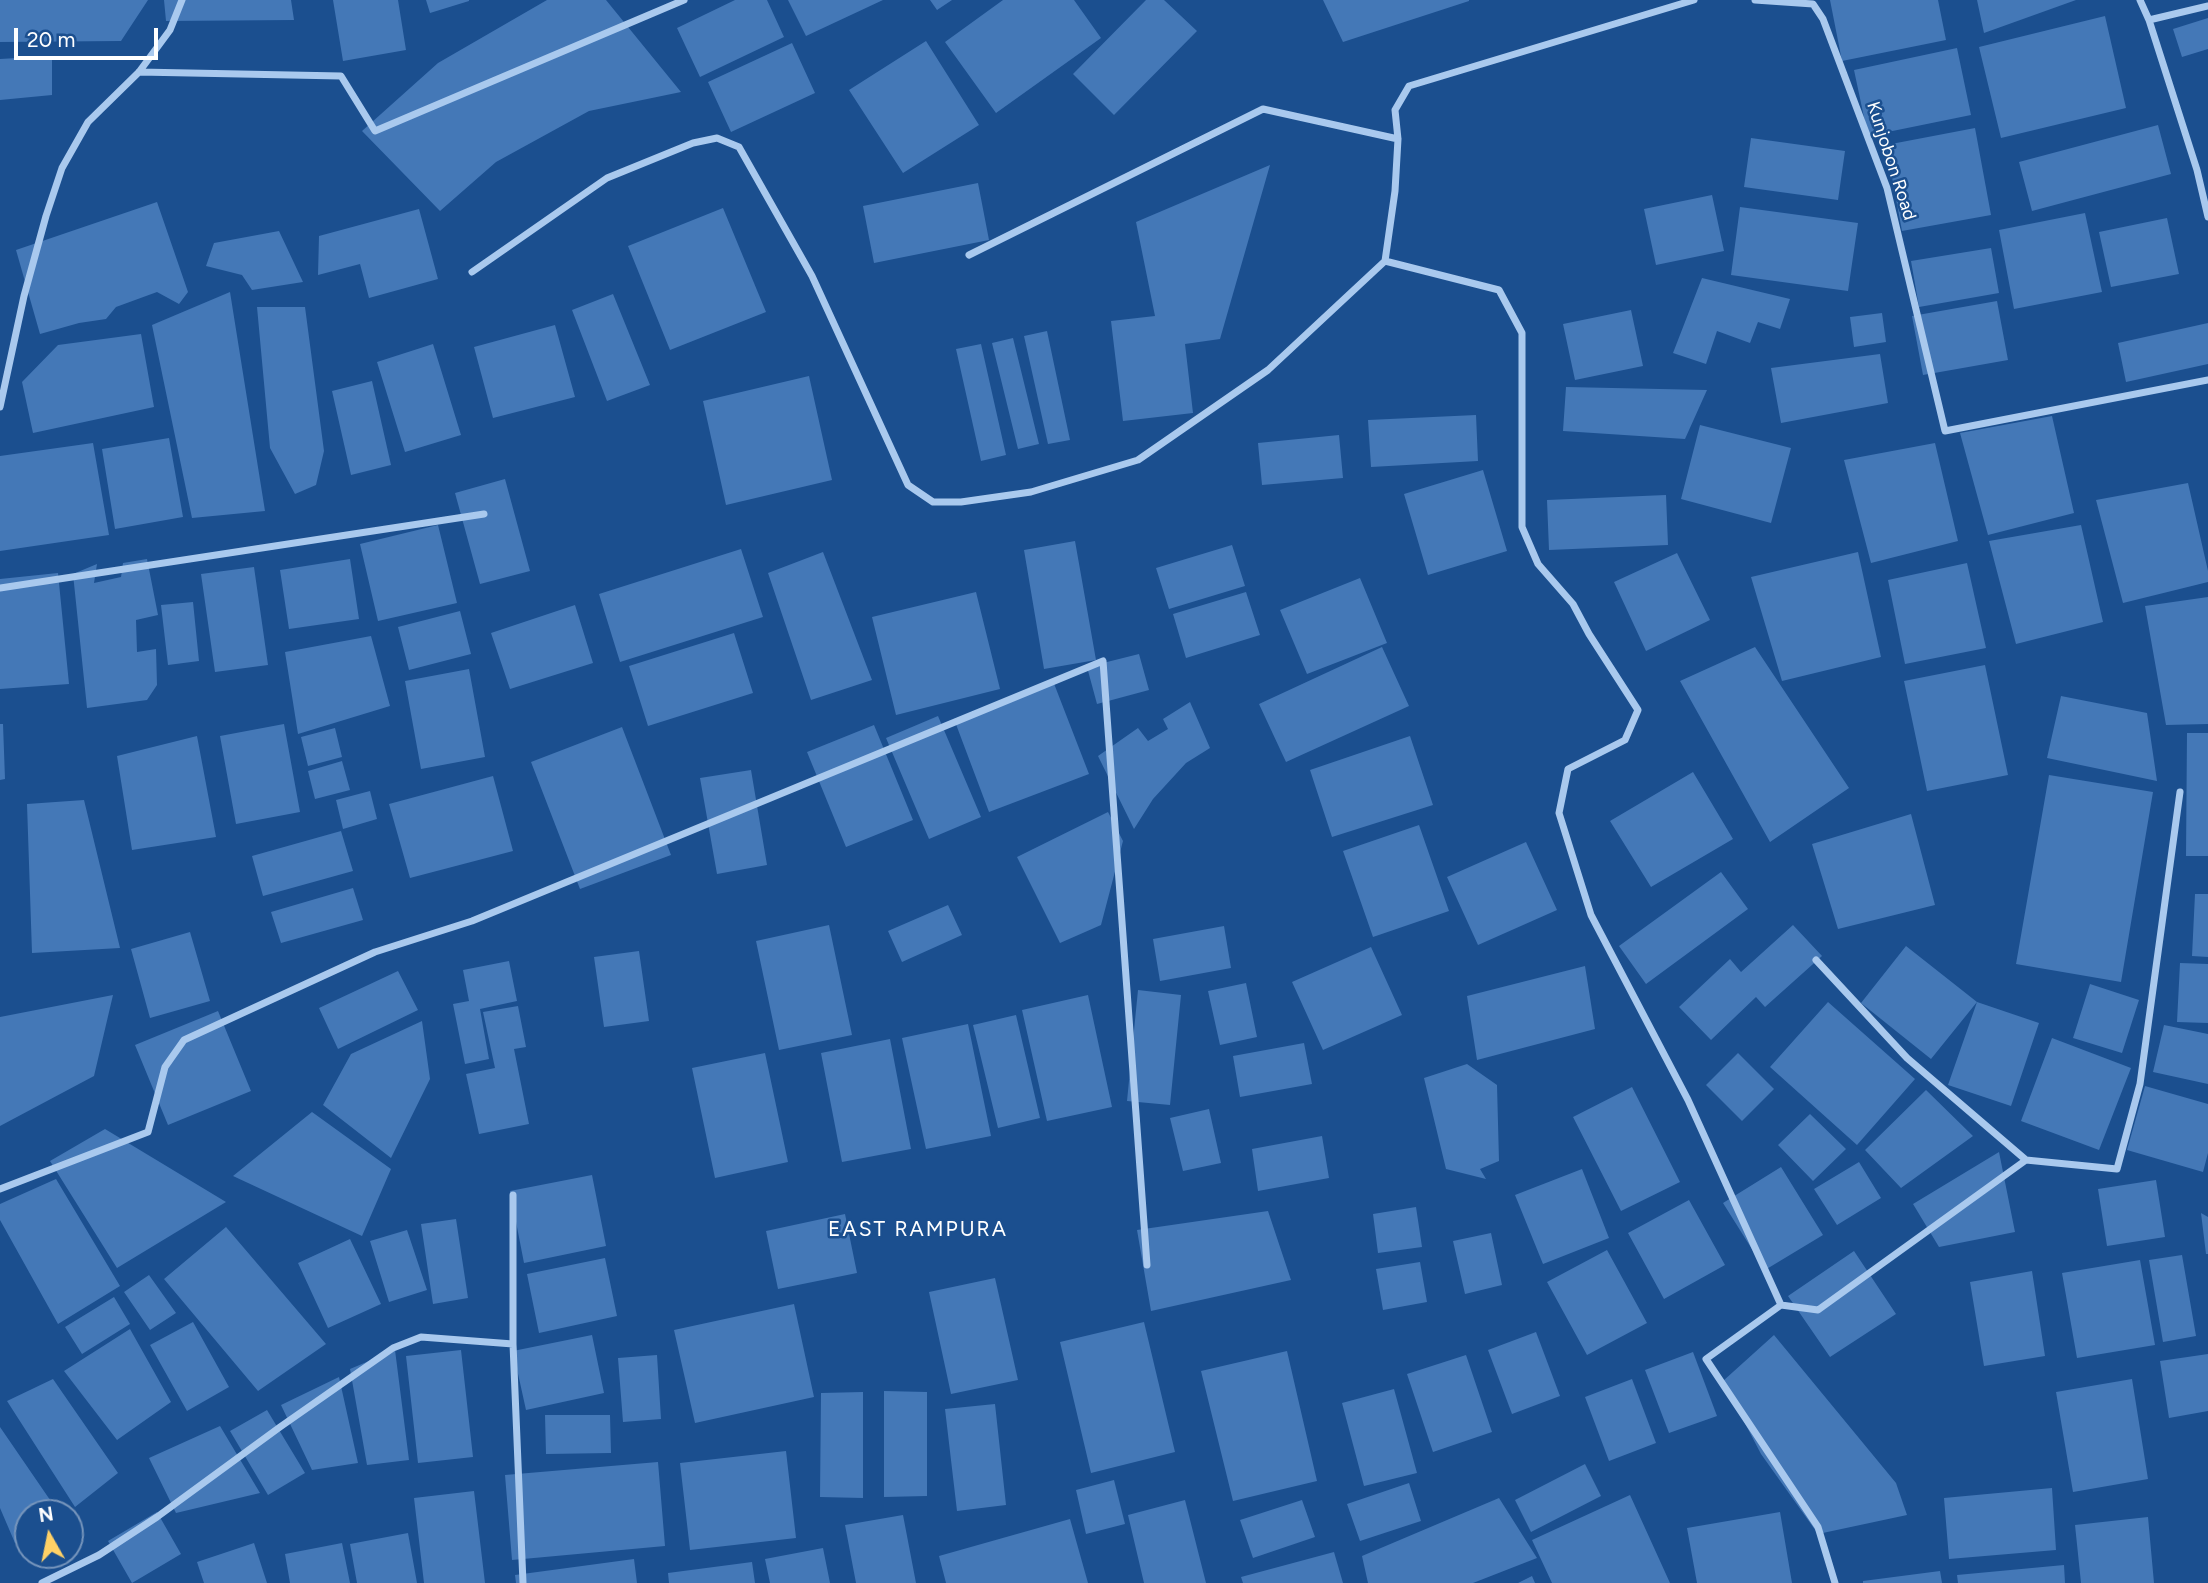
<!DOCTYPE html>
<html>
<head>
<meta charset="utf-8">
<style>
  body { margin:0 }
  #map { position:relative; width:2208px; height:1583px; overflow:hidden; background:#1b4f8f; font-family:Figtree,sans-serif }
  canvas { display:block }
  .north { position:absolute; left:14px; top:1499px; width:70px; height:70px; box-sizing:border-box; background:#1b4f8f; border:2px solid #7695bc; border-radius:50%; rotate:351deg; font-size:19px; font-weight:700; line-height:28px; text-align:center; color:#fff }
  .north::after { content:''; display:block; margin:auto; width:24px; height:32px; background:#ffd166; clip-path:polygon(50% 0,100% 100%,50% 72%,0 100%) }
  .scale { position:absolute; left:14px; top:28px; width:144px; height:32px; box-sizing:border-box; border:4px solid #fff; border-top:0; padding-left:9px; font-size:21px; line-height:24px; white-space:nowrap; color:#fff; -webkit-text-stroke:5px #1b4f8f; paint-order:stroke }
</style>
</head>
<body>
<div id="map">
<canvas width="2208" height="1583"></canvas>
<div class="north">N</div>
<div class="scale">20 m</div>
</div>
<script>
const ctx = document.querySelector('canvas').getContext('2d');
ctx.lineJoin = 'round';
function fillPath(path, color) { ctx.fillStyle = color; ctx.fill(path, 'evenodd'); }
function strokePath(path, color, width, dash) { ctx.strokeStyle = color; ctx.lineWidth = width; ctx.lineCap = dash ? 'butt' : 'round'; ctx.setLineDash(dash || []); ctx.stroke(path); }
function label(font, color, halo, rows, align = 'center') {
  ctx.font = font + ' Figtree,sans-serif'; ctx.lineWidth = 5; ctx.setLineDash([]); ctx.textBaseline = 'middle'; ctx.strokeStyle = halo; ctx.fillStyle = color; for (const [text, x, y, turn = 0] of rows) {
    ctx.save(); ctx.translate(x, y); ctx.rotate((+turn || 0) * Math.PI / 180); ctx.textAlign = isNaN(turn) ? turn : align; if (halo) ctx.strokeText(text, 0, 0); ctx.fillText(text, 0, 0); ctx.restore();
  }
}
fillPath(new Path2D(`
  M 0,0 L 148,0 L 121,41 L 0,42 Z
  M 164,0 L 291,0 L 294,20 L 166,21 Z
  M 333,0 L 398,0 L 406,50 L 343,61 Z
  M 426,0 L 469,0 L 469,1 L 430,13 Z
  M 547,0 L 606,0 L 681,92 L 589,111 L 496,162 L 440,211 L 362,131 L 438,63 Z
  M 735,0 L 767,0 L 784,37 L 700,77 L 677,28 Z
  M 788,0 L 883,0 L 806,36 Z
  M 930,0 L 952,0 L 937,10 Z
  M 1003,0 L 1074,0 L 1101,38 L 996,113 L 945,42 Z
  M 1146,0 L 1164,0 L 1197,31 L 1114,115 L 1073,74 Z
  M 1323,0 L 1469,0 L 1469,1 L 1343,42 Z
  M 1830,0 L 1938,0 L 1946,40 L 1842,61 Z
  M 1977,0 L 2076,0 L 1984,33 Z
  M 2105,16 L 2126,108 L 2001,138 L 1979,47 Z
  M 2208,18 L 2208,49 L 2182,57 L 2173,29 Z
  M 926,41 L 979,125 L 903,173 L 849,90 Z
  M 792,43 L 815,93 L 731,132 L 708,82 Z
  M 1957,48 L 1971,115 L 1868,136 L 1854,70 Z
  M 52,56 L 52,95 L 0,100 L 0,59 Z
  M 2158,125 L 2171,174 L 2032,211 L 2019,162 Z
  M 1975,128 L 1991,215 L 1902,231 L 1886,145 Z
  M 1751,138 L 1845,151 L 1838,200 L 1744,187 Z
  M 1270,165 L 1220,339 L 1185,344 L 1193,413 L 1123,421 L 1111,321 L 1155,316 L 1136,222 Z
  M 978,183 L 989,240 L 874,263 L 863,206 Z
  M 1712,195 L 1724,251 L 1656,265 L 1644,209 Z
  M 157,202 L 188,292 L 179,304 L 157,292 L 116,307 L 106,319 L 79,323 L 40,334 L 16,250 Z
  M 1740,207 L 1858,223 L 1848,291 L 1731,275 Z
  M 723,208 L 766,312 L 670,350 L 628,246 Z
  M 419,209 L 438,279 L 369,298 L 360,264 L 318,275 L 319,236 Z
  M 2085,213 L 2102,292 L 2014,309 L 1999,230 Z
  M 2167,218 L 2179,274 L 2111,287 L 2099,232 Z
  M 279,231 L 303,282 L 252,290 L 242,275 L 206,266 L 214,243 Z
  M 1991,248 L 1999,293 L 1919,307 L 1911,261 Z
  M 1702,278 L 1790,299 L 1780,329 L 1758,322 L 1750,343 L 1717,331 L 1706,364 L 1673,353 Z
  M 230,292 L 265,511 L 192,518 L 152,325 Z
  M 613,294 L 650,385 L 607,401 L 572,310 Z
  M 1997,301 L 2008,360 L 1923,375 L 1912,316 Z
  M 257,307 L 305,307 L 324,451 L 316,485 L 295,494 L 270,448 Z
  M 1631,310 L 1643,366 L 1575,380 L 1563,324 Z
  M 1882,313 L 1886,342 L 1854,347 L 1850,317 Z
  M 2208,323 L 2208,364 L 2126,382 L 2118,343 Z
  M 555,325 L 575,397 L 493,418 L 474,347 Z
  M 1047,331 L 1070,440 L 1048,444 L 1024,336 Z
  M 141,334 L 154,407 L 33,433 L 22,382 L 58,345 Z
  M 1013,338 L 1039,444 L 1018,449 L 992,343 Z
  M 433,344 L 461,435 L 405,452 L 377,362 Z
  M 981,344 L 1006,455 L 981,461 L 956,349 Z
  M 1880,354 L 1888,403 L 1781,423 L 1771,368 Z
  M 809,376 L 832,480 L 726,505 L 703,401 Z
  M 372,381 L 391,465 L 351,475 L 332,391 Z
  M 1566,387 L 1707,390 L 1685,439 L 1563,431 Z
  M 1476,415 L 1478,461 L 1371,467 L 1368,420 Z
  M 2052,416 L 2074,513 L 1988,535 L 1960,433 Z
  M 1700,425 L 1791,448 L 1771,523 L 1681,499 Z
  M 1339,435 L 1343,478 L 1262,485 L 1258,443 Z
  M 169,438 L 183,517 L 115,529 L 102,449 Z
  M 93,443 L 109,535 L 0,551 L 0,456 Z
  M 1935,443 L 1958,541 L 1871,563 L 1844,460 Z
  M 1483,470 L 1507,551 L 1428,575 L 1404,494 Z
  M 505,479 L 530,571 L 480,584 L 455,493 Z
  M 2188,483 L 2208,571 L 2208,582 L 2123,603 L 2096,500 Z
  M 1666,495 L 1668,545 L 1549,550 L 1547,500 Z
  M 438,525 L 457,603 L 378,621 L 360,544 Z
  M 2081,525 L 2103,622 L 2016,644 L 1989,541 Z
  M 1075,541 L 1096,660 L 1044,669 L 1024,550 Z
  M 1232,545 L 1245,586 L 1169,609 L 1156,568 Z
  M 741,549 L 763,617 L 620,662 L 599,594 Z
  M 823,552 L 872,680 L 811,700 L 768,573 Z
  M 1858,552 L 1881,657 L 1782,681 L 1751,577 Z
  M 1677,553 L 1710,620 L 1646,651 L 1614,582 Z
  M 147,559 L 158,615 L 136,620 L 137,652 L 156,649 L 157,685 L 147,700 L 87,708 L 73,574 L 97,564 L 94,583 L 121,577 L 123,563 Z
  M 350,559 L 359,619 L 289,629 L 280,570 Z
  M 1967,563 L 1986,648 L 1905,664 L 1888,580 Z
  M 254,567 L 268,665 L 215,672 L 201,574 Z
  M 58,573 L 69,684 L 0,689 L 0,579 Z
  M 1360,578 L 1387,643 L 1307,674 L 1280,610 Z
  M 976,592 L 1000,689 L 896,715 L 872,617 Z
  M 1246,592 L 1260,635 L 1186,658 L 1173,614 Z
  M 2208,597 L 2208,724 L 2166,725 L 2145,606 Z
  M 193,602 L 199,661 L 168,665 L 161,605 Z
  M 575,605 L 593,663 L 510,689 L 491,633 Z
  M 460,611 L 471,654 L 409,670 L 398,627 Z
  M 734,633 L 753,693 L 648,726 L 629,666 Z
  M 371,636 L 390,706 L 298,734 L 285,652 Z
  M 1382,647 L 1409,706 L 1286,762 L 1259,704 Z
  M 1755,647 L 1849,788 L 1770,842 L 1680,681 Z
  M 1139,654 L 1149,690 L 1097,704 L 1087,667 Z
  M 1985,665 L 2008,775 L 1927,791 L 1904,681 Z
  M 469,669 L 485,757 L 421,769 L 405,681 Z
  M 1053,681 L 1089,774 L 989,812 L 954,719 Z
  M 2061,696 L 2147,713 L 2157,781 L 2047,758 Z
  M 1190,702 L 1210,748 L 1186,763 L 1153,799 L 1134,829 L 1098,756 L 1138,728 L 1148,741 L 1168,729 L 1163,719 Z
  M 938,716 L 981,817 L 929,839 L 886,738 Z
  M 0,724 L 3,724 L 5,779 L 0,780 Z
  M 284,724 L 300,812 L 236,824 L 220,736 Z
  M 874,725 L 913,820 L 846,847 L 807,752 Z
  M 622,727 L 671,855 L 580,889 L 531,762 Z
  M 335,728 L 342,757 L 308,766 L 301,737 Z
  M 2187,733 L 2208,733 L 2208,856 L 2186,856 Z
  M 197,736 L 216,837 L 132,850 L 117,756 Z
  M 1410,736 L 1433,805 L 1332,837 L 1310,770 Z
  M 342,761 L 350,790 L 315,799 L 308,771 Z
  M 751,770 L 767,865 L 717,874 L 700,778 Z
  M 1693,772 L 1733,839 L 1651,887 L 1610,821 Z
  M 2049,775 L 2153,792 L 2121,982 L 2016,964 Z
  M 493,776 L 513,851 L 410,878 L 389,804 Z
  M 370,791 L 377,819 L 343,829 L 336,800 Z
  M 84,800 L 120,948 L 32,953 L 27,804 Z
  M 1108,812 L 1123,841 L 1101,925 L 1060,943 L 1017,857 Z
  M 1911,814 L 1935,905 L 1838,929 L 1812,844 Z
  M 1419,825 L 1449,911 L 1373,937 L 1343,851 Z
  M 341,831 L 353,871 L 263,896 L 252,856 Z
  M 1526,842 L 1557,910 L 1478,945 L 1447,877 Z
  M 1721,872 L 1748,909 L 1646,984 L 1619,946 Z
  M 353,888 L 363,920 L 281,943 L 271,912 Z
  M 2195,894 L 2208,894 L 2208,957 L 2192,956 Z
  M 948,905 L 962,935 L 902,962 L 888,931 Z
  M 829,925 L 852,1035 L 779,1050 L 756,941 Z
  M 1793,925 L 1822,956 L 1765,1007 L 1756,997 L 1711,1040 L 1679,1007 L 1730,959 L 1741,972 Z
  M 1224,926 L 1231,968 L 1160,981 L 1153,939 Z
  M 190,932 L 210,1001 L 150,1018 L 131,949 Z
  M 1906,946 L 1977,1002 L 2039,1023 L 2011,1106 L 1948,1085 L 1977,1002 L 1931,1059 L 1861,1003 Z
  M 1371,947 L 1402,1015 L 1323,1050 L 1292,982 Z
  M 639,951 L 649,1021 L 604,1027 L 594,957 Z
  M 509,961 L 517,1001 L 480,1009 L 489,1059 L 465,1064 L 453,1004 L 469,1001 L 463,970 Z
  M 2180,963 L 2208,964 L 2208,1023 L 2177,1022 Z
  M 1585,966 L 1595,1029 L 1477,1060 L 1467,996 Z
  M 398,971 L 418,1010 L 338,1049 L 319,1008 Z
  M 1246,983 L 1257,1037 L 1220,1045 L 1208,991 Z
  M 2090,984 L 2139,1000 L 2122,1053 L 2073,1038 Z
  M 1138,990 L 1181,995 L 1170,1105 L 1127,1101 Z
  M 113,995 L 94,1076 L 0,1126 L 0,1017 Z
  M 1088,995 L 1112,1107 L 1047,1121 L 1022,1010 Z
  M 1828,1002 L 1915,1079 L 1857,1145 L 1770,1067 Z
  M 518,1006 L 526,1047 L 514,1049 L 529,1124 L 479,1134 L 466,1074 L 495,1068 L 483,1012 Z
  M 218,1011 L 251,1091 L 168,1125 L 135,1045 Z
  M 1016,1015 L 1040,1118 L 998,1128 L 973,1025 Z
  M 422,1021 L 430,1079 L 391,1158 L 323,1105 L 351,1054 Z
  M 968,1024 L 991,1136 L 926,1149 L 902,1038 Z
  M 2164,1025 L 2208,1034 L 2208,1084 L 2153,1072 Z
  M 2052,1038 L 2131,1068 L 2099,1150 L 2021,1121 Z
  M 890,1039 L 911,1149 L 842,1162 L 821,1053 Z
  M 1304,1043 L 1312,1084 L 1240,1097 L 1233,1056 Z
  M 765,1053 L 788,1162 L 715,1178 L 692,1068 Z
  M 1738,1053 L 1774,1089 L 1742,1121 L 1706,1085 Z
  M 1467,1064 L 1497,1085 L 1499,1161 L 1480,1169 L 1486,1179 L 1446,1169 L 1424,1078 Z
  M 2145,1086 L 2208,1104 L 2208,1153 L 2203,1172 L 2127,1150 Z
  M 1632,1087 L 1680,1182 L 1621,1211 L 1573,1117 Z
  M 1926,1090 L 1973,1136 L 1901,1188 L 1865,1150 Z
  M 1209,1109 L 1221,1163 L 1183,1171 L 1170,1118 Z
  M 312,1112 L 391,1169 L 362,1236 L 233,1176 Z
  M 1810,1114 L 1846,1149 L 1813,1181 L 1778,1145 Z
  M 105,1129 L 226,1202 L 117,1268 L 50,1161 Z
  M 1322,1136 L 1329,1178 L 1258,1191 L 1252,1149 Z
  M 1999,1152 L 2015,1232 L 1939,1247 L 1913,1204 Z
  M 1859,1162 L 1881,1198 L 1837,1225 L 1814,1189 Z
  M 1781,1167 L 1823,1235 L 1765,1270 L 1723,1203 Z
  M 1582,1169 L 1609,1238 L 1543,1264 L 1515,1195 Z
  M 592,1175 L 606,1246 L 524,1263 L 510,1191 Z
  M 56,1179 L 120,1286 L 58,1324 L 0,1220 L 0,1204 Z
  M 2156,1180 L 2165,1237 L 2107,1246 L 2098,1189 Z
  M 1689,1200 L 1725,1265 L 1664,1299 L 1628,1233 Z
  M 1416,1207 L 1422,1247 L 1378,1253 L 1373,1214 Z
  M 1268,1211 L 1291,1280 L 1151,1311 L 1137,1230 Z
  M 2201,1213 L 2208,1217 L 2208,1254 L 2206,1254 Z
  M 845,1214 L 857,1273 L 778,1289 L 766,1231 Z
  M 456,1219 L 468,1298 L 433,1304 L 421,1224 Z
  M 226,1227 L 326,1344 L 258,1391 L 164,1279 Z
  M 407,1230 L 427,1290 L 389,1302 L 370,1241 Z
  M 1491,1233 L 1502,1285 L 1465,1294 L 1453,1241 Z
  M 350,1239 L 381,1304 L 328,1328 L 298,1263 Z
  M 1607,1250 L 1647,1323 L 1587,1355 L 1547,1282 Z
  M 1854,1251 L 1896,1314 L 1830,1357 L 1788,1296 Z
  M 2182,1255 L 2196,1336 L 2163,1342 L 2149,1260 Z
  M 605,1258 L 617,1316 L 539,1333 L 527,1274 Z
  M 2140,1260 L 2155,1345 L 2077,1358 L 2062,1273 Z
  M 1420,1262 L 1427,1302 L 1383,1310 L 1376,1269 Z
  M 2032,1271 L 2045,1356 L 1984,1366 L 1970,1282 Z
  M 149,1275 L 176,1313 L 150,1330 L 124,1292 Z
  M 995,1278 L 1018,1380 L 951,1394 L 929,1292 Z
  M 114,1297 L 130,1324 L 82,1354 L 65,1327 Z
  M 794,1304 L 814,1397 L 695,1423 L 674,1330 Z
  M 193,1322 L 229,1387 L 187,1411 L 150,1345 Z
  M 1144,1322 L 1175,1452 L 1091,1473 L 1060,1342 Z
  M 130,1329 L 171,1402 L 117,1440 L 64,1371 Z
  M 1536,1332 L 1560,1396 L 1512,1414 L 1488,1350 Z
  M 592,1335 L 604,1393 L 526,1410 L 513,1351 Z
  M 1774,1335 L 1896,1483 L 1907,1515 L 1818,1534 L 1761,1454 L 1723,1381 Z
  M 395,1350 L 409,1460 L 367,1465 L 350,1369 Z
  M 461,1350 L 473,1457 L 418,1463 L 406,1356 Z
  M 1287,1351 L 1317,1481 L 1233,1501 L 1201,1371 Z
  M 1693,1352 L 1717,1416 L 1669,1433 L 1645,1370 Z
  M 2208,1354 L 2208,1411 L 2169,1418 L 2160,1361 Z
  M 657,1355 L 661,1419 L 623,1422 L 618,1358 Z
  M 1466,1355 L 1492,1432 L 1433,1452 L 1407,1374 Z
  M 339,1377 L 358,1463 L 312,1470 L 281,1405 Z
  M 53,1379 L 118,1473 L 75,1507 L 7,1401 Z
  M 1632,1379 L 1656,1443 L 1609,1461 L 1585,1397 Z
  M 2132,1379 L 2148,1479 L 2073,1492 L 2056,1392 Z
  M 1394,1389 L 1417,1473 L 1364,1486 L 1342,1403 Z
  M 884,1391 L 927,1392 L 927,1496 L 884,1497 Z
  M 863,1392 L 863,1498 L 820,1497 L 821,1393 Z
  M 995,1404 L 1006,1505 L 957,1511 L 945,1409 Z
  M 267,1410 L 305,1473 L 268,1495 L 230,1431 Z
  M 545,1415 L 610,1415 L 611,1453 L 546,1454 Z
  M 220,1426 L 260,1493 L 176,1513 L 149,1458 Z
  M 0,1427 L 59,1513 L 28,1513 L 28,1535 L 15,1543 L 0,1508 Z
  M 786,1451 L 796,1538 L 690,1550 L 680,1463 Z
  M 658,1462 L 665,1546 L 512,1560 L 505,1475 Z
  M 1585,1464 L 1601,1496 L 1531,1532 L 1515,1500 Z
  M 1114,1480 L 1125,1524 L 1086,1534 L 1076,1490 Z
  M 1409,1483 L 1421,1521 L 1360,1541 L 1347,1504 Z
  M 2052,1488 L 2056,1550 L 1949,1559 L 1944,1498 Z
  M 474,1491 L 485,1583 L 424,1583 L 414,1498 Z
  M 1630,1495 L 1670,1583 L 1552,1583 L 1532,1540 Z
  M 1499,1498 L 1537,1558 L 1473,1583 L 1368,1583 L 1362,1556 Z
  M 1185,1500 L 1206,1583 L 1144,1583 L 1128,1515 Z
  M 1302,1500 L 1315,1537 L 1253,1558 L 1240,1520 Z
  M 157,1512 L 181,1554 L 132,1583 L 108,1541 Z
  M 1780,1512 L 1792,1583 L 1697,1583 L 1687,1528 Z
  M 903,1515 L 916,1583 L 856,1583 L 845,1525 Z
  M 2148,1517 L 2154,1583 L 2081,1583 L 2075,1525 Z
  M 1070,1519 L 1088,1583 L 946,1583 L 939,1556 Z
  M 408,1533 L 417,1583 L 357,1583 L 350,1544 Z
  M 254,1543 L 267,1583 L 204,1583 L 197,1562 Z
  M 342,1543 L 350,1583 L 290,1583 L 285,1554 Z
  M 823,1548 L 830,1583 L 770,1583 L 765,1559 Z
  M 1334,1552 L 1343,1583 L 1243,1583 L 1241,1577 Z
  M 634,1559 L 637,1583 L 516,1583 L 515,1575 Z
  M 752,1562 L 755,1583 L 669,1583 L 668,1573 Z
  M 2064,1565 L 2065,1583 L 1958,1583 L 1957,1575 Z
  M 1940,1571 L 1942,1583 L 1863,1583 L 1863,1581 Z
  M 1532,1576 L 1535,1583 L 1518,1583 Z`), '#4478b7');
strokePath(new Path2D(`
  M 1755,0 L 1813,4 L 1823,19 L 1887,188 L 1945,431 L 2208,380
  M 2140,0 L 2149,20
  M 2208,6 L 2149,20 L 2197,170 L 2208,217
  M 139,72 L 341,76 L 375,131 L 684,0
  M 969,255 L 1263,109 L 1398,139
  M 1385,261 L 1499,290 L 1522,333 L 1522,527 L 1538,564 L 1573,604 L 1589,634 L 1638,710 L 1625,740 L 1568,769 L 1559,813 L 1591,915 L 1688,1100 L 1781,1305
  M 472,272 L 607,178 L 693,143 L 717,138 L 739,147 L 812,276 L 908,485 L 933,502 L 961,502 L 1031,492 L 1138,460 L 1268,370 L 1385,261 L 1395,191 L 1398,139 L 1395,110 L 1409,86 L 1694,0
  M 0,407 L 24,296 L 46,216 L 62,168 L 88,122 L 139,72 L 170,30 L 182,0
  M 0,588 L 484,514
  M 1816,960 L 1907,1058 L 2026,1160 L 2117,1169 L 2140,1084 L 2180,792
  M 0,1189 L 148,1132 L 165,1067 L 184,1040 L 375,952 L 472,921 L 1103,661 L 1147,1265
  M 513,1195 L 513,1344 L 523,1583
  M 42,1583 L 99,1555 L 157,1517 L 280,1427 L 393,1348 L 421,1337 L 513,1344
  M 1835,1583 L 1818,1527 L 1706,1359 L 1781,1305 L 1818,1310 L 2026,1160`), '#a9c9ee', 7);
label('18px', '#fff', '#1b4f8f', [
  ["Kunjobon Road",1891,161,72]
]);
ctx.letterSpacing = '2px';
label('21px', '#fff', '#1b4f8f', [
  ["EAST RAMPURA",918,1230]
]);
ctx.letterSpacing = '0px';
</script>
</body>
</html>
